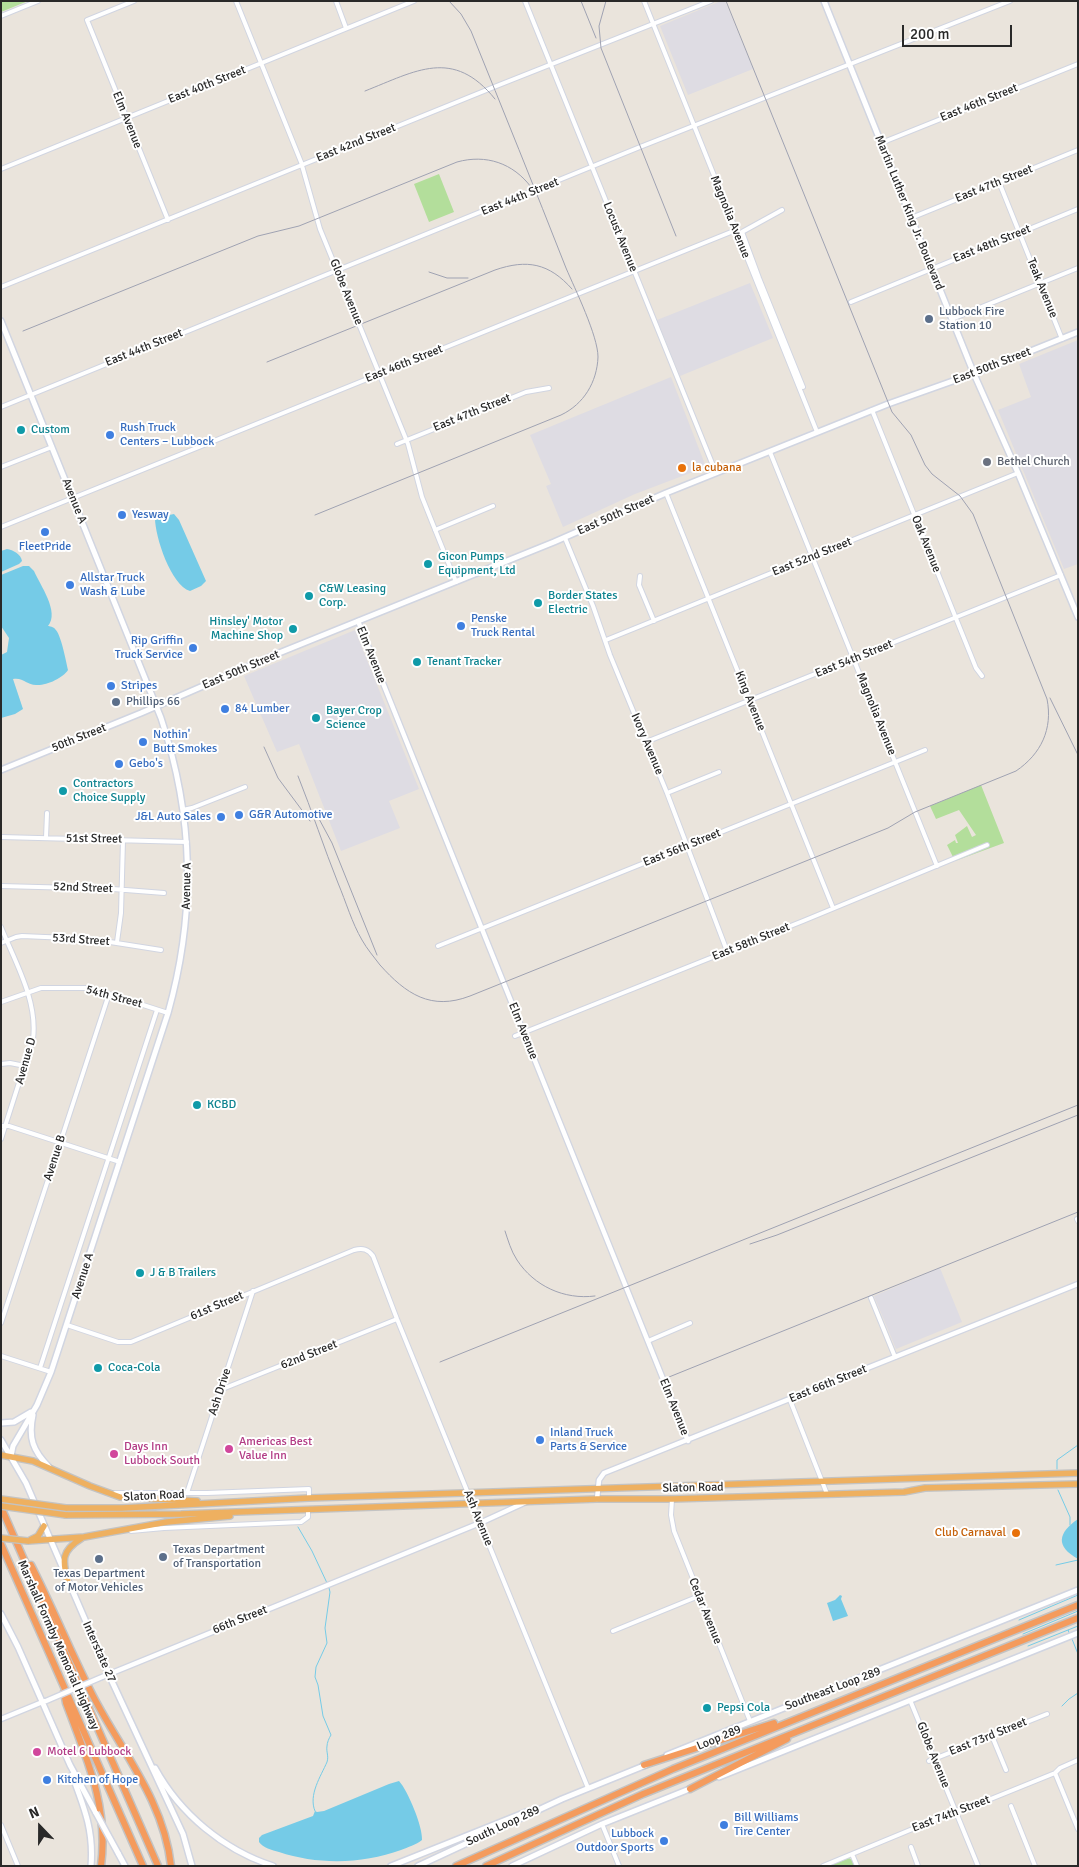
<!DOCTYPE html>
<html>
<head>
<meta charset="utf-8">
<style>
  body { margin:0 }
  #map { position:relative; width:1079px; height:1867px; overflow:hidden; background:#eae4dc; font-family:Signika,sans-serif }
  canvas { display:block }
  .frame { position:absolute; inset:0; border:2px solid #292929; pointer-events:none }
  .north { position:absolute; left:15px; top:1802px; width:50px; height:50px; -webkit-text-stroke:4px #fff; paint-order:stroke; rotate:338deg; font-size:14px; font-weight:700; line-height:20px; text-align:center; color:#292929 }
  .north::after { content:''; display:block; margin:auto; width:18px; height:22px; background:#292929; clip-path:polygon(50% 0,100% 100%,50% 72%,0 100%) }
  .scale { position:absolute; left:902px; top:25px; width:110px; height:22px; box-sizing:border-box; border:2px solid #292929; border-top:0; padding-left:6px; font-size:15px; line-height:18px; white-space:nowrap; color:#292929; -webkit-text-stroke:4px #fff; paint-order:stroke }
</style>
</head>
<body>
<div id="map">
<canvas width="1079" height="1867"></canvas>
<div class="frame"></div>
<div class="north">N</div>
<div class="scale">200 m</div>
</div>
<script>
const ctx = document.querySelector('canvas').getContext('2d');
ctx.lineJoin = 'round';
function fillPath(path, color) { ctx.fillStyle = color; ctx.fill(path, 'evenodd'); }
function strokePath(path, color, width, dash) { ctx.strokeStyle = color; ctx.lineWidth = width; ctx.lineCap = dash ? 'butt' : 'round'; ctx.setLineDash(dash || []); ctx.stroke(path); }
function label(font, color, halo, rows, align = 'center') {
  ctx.font = font + ' Signika,sans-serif'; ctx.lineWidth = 4; ctx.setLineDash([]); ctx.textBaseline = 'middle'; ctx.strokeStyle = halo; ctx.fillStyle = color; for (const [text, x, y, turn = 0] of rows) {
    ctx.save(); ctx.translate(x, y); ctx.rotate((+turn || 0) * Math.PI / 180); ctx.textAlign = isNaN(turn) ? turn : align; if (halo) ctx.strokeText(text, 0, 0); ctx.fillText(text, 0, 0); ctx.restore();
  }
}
fillPath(new Path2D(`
  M 721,1 L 725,1 L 753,69 L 688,95 L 660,26 Z
  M 750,283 L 773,338 L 680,376 L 657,320 Z
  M 1078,340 L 1078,564 L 1064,569 L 998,410 L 1031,397 L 1019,364 Z
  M 671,377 L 706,467 L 635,494 L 563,527 L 546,486 L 551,484 L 530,435 Z
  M 355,630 L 419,789 L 389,801 L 400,828 L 341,851 L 299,744 L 277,752 L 244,676 Z
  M 940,1268 L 962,1322 L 896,1349 L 874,1296 Z`), '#dedce3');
fillPath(new Path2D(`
  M 1,1 L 28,1 L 1,12 Z
  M 439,174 L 454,212 L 429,222 L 414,184 Z
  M 981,785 L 1004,843 L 955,861 L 947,845 L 955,840 L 956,843 L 958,843 L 955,835 L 967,826 L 972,837 L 976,835 L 959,810 L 936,819 L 930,806 Z
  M 849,1858 L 852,1860 L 854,1866 L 829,1866 Z`), '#b3de9b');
fillPath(new Path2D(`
  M 174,514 L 179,520 L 206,581 L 201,586 L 190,591 C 171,585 155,537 155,518 Z
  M 7,549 C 13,550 21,554 22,561 L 19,564 L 1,572 L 1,551 Z
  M 23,566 L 29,566 L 34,571 C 40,585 60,612 48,626 C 49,626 54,627 55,629 C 61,634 66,661 68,670 C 63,678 46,686 36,685 C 27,685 23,677 13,679 L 23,709 L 15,714 L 1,718 L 1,655 L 7,652 L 9,638 L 1,626 L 1,575 Z
  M 1078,1519 L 1078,1559 C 1055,1546 1058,1533 1078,1519 Z
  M 840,1595 L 842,1596 L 841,1599 L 848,1616 L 833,1621 L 827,1603 L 835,1600 Z
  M 399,1781 C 408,1791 423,1827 422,1840 C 416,1845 408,1847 401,1850 C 363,1864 318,1865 279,1852 C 272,1850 263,1848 259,1842 L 259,1838 L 262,1835 L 313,1816 L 315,1811 L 317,1812 L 324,1811 L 389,1784 Z`), '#75cbe7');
strokePath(new Path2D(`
  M 1057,1469 L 1057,1460 L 1078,1445
  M 1058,1490 L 1070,1517 L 1070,1525
  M 298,1527 L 312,1551 L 327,1583
  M 1056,1565 L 1078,1560
  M 1019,1620 L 1078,1595
  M 1023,1634 L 1078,1611
  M 1070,1635 L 1068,1630 L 1078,1626
  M 1072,1639 L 1078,1654
  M 1028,1646 L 1068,1630
  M 1062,1706 L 1069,1699 L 1078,1693
  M 315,1811 C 308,1795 321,1776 327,1762 C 329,1756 326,1752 327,1746 C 327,1743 329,1738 331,1735 L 323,1716 L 318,1685 L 315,1677 L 316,1667 L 327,1643 L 325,1628 L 330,1592 L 329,1588`), '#75cbe7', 1);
const minor = new Path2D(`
  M 134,1 L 87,20 L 168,220
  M 236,1 L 301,162 L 320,229 L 408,444 L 422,497 L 456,582
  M 336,1 L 346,28
  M 525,1 L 716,473
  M 644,1 L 817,432
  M 1,16 L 38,1
  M 881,143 L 1078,64
  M 1,169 L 414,1
  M 999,182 L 1062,339
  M 782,210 L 742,232 L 759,278 L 803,387
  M 911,218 L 1078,150
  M 1,287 L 494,87 L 711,1
  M 851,302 L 1078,209
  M 952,319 L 1078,268
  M 1,407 L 640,147 L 1010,1
  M 872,410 L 976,668 L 982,676
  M 397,444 L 526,392 L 549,388
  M 770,452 L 937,866
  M 1,467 L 52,447
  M 666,493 L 833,908
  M 1,527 L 736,230
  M 435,530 L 493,506
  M 565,538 L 593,606 L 610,655 L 667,793 L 727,951
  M 640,576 L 639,585 L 654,621
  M 606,640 L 1018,473
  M 646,742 L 1061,575
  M 667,793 L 719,772
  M 183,810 L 192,808 L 245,787
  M 1,837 L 187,842
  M 46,838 L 47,813
  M 1,886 L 113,889 L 164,893
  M 1,927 C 15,962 38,1001 33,1039 L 1,1139
  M 117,942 L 121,913 L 123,840
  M 1,943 L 16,937 L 22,936 L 91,939 L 161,950
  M 438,946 L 925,750
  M 1,1002 L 41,988 L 85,988 L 109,994 L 168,1013
  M 515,1036 L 803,921 L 987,845
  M 1,1064 L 10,1063 L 25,1066
  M 1,1126 L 9,1126 L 120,1162
  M 1077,1219 L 1078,1221
  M 871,1298 L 895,1357
  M 1,1323 L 109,994
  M 67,1325 L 118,1342 L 131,1342 L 354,1250 C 363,1248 368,1249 373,1256 L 397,1319 L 588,1788
  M 648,1341 L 690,1323
  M 1,1356 L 51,1372
  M 40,1368 L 157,1010
  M 220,1390 L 397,1319
  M 790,1400 L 827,1494
  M 115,1493 L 207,1493 L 309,1489 L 309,1498
  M 187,1493 L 253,1291
  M 672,1499 L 671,1515 L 674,1531 L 750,1721
  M 131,1531 L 164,1528 L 301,1522 L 308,1517 L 308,1510
  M 613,1631 L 699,1596
  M 910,1700 L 978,1866
  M 992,1736 L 1006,1770
  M 929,1761 L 1047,1714
  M 1055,1773 L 1078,1829
  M 1011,1806 L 1035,1866
  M 602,1824 L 619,1866
  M 1,1825 L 18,1866
  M 911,1847 L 918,1866
  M 852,1854 L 857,1866
  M 823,1866 L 956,1811 L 971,1807 L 1055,1773 L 1060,1768 L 1078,1760`);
const tertiary = new Path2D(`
  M 358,621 L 688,1441
  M 597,1499 L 599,1480 L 604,1473 L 1078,1284
  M 102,1677 L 480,1523 L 526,1502
  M 1,1719 L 45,1701`);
const secondary = new Path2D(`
  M 824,1 L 974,374 L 1018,473 L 1078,617
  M 1,321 L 161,718 C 194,817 196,913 168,1013 L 51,1372 L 37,1405 L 13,1446 L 11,1456
  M 1,770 L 141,713 L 279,653 L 554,542 L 666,493 L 888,404 L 981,371 L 1078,332
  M 33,1415 C 28,1438 33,1451 49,1467
  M 1,1423 L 14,1422 L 31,1412
  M 1,1440 L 26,1483 L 109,1675 L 183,1834 L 192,1866
  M 1,1614 L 18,1647 L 70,1765 L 96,1813
  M 667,1755 L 1078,1590
  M 155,1768 C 180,1814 224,1850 273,1866
  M 72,1775 C 84,1807 94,1831 91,1866
  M 719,1777 L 1078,1633
  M 118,1853 L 125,1866
  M 391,1866 L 526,1812
  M 418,1866 L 562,1799 L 646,1765
  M 512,1866 L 602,1824 L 692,1788`);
const trunk = new Path2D(`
  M 1,1455 L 33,1461 L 90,1486 L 120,1497 L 197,1501
  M 66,1508 L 122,1508 L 309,1498 L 1078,1473
  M 66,1515 L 181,1514 L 597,1499 L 672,1499 L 904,1492 L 925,1488 L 1078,1484
  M 30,1540 L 38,1536 L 44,1526
  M 28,1541 L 84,1537 L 167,1522 L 230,1516
  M 68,1582 C 62,1560 61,1551 82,1538`);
const motorway = new Path2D(`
  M 1,1507 L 158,1866
  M 1,1544 L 143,1866
  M 31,1565 C 53,1608 71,1653 93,1696 C 122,1752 164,1801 171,1866
  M 64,1692 L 66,1703 C 86,1757 109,1806 101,1866
  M 644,1765 L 774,1723
  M 690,1789 L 787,1739
  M 456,1866 L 673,1769 L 1078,1605
  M 486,1866 L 643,1794 L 1078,1618`);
strokePath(minor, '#d1d5e1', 6);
strokePath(tertiary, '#d1d5e1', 7);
strokePath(secondary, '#d1d5e1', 8);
strokePath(trunk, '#c3c3c3', 8);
strokePath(motorway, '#c3c3c3', 9);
strokePath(minor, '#fff', 4);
strokePath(tertiary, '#fff', 4.5);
strokePath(secondary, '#fff', 5);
strokePath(trunk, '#eeb060', 5.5);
strokePath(motorway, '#f49b5d', 6);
strokePath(new Path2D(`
  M 581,1 L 596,38
  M 606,1 L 599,26 L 601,48 L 676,236
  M 365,91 C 416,71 453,47 495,99
  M 429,272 L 447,278 L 468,278
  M 23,331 L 258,236 L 299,226 L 457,162 C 486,154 513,163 531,187
  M 267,362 L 495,270 C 527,259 549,263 572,289
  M 315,515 L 561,415 C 584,404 597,382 598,357 C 598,336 575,289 566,268 C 535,189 503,110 471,31 L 461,14 L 449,1
  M 1050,698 L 1078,755
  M 264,747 L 278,778 L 310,821
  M 298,776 C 312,811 324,848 338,883 C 346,902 352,923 362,940 C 367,949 374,957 380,965 C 406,994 431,1011 470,996 L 888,828 L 915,812 L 1016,771 C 1041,754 1053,729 1047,699 L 973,514 L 960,496 L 932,474 L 925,465 L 911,435 L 892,412 L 726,1
  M 318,817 L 332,843 L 377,955
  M 505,1231 C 508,1240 511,1251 517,1260 C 534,1286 564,1300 595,1296
  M 750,1244 L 777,1235 L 1078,1115
  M 440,1362 L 1078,1105
  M 669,1377 L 1078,1212`), '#9fa2b2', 1);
const tertiaryBridge = new Path2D(`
  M 46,1701 L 102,1677`);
const secondaryBridge = new Path2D(`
  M 96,1813 L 118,1853`);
const trunkBridge = new Path2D(`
  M 1,1499 L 66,1508
  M 1,1506 L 66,1515
  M 1,1538 L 28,1541`);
strokePath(tertiaryBridge, '#d1d5e1', 7, []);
strokePath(secondaryBridge, '#d1d5e1', 8, []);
strokePath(trunkBridge, '#c3c3c3', 8, []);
strokePath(tertiaryBridge, '#fff', 4.5);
strokePath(secondaryBridge, '#fff', 5);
strokePath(trunkBridge, '#eeb060', 5.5);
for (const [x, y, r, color] of [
  [929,319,5,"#5c6f8a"],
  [21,430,5,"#0f9aa8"],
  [110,435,5,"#3f7fe0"],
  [987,462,5,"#6b7280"],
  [682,468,5,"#e8710a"],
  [122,515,5,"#3f7fe0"],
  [45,532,5,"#3f7fe0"],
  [428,564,5,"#0f9aa8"],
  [70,585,5,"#3f7fe0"],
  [309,596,5,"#0f9aa8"],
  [538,603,5,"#0f9aa8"],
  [461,626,5,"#3f7fe0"],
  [293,629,5,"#0f9aa8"],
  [193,648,5,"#3f7fe0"],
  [417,662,5,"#0f9aa8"],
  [111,686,5,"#3f7fe0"],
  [116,702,5,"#5c6f8a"],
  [225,709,5,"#3f7fe0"],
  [316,718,5,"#0f9aa8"],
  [143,742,5,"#3f7fe0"],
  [119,764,5,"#3f7fe0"],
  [63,791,5,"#0f9aa8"],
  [239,815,5,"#3f7fe0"],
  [221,817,5,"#3f7fe0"],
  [197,1105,5,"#0f9aa8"],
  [140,1273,5,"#0f9aa8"],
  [98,1368,5,"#0f9aa8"],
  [540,1440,5,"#3f7fe0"],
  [229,1449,5,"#d1479c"],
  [114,1454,5,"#d1479c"],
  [1016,1533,5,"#e8710a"],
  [163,1557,5,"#5c6f8a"],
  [99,1559,5,"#5c6f8a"],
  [707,1708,5,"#0f9aa8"],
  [37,1752,5,"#d1479c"],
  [47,1780,5,"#3f7fe0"],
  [724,1825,5,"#3f7fe0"],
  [664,1841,5,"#3f7fe0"]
]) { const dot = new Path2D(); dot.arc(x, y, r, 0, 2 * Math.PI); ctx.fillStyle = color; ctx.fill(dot); strokePath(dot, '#fff', 2); }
label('12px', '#292929', '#fff', [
  ["East 40th Street",207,85,-22],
  ["East 46th Street",979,103,-22],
  ["Elm Avenue",127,120,68],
  ["East 42nd Street",356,143,-22],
  ["East 47th Street",994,184,-22],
  ["East 44th Street",520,197,-22],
  ["Martin Luther King Jr. Boulevard",909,213,68],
  ["Magnolia Avenue",730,217,68],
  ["Locust Avenue",620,237,68],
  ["East 48th Street",992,244,-22],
  ["Teak Avenue",1042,288,68],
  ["Globe Avenue",346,292,68],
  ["East 44th Street",144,348,-22],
  ["East 46th Street",404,364,-22],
  ["East 50th Street",992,366,-21],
  ["East 47th Street",472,413,-22],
  ["Avenue A",74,501,68],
  ["East 50th Street",616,515,-24],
  ["Oak Avenue",926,544,68],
  ["East 52nd Street",812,557,-22],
  ["Elm Avenue",371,655,68],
  ["East 54th Street",854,659,-22],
  ["East 50th Street",241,670,-23],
  ["King Avenue",750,701,68],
  ["Magnolia Avenue",876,714,68],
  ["50th Street",79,738,-22],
  ["Ivory Avenue",647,744,67],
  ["51st Street",94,839,1],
  ["East 56th Street",682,848,-22],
  ["Avenue A",187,886,-89],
  ["52nd Street",83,888,2],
  ["53rd Street",81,940,4],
  ["East 58th Street",751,942,-22],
  ["54th Street",114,997,15],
  ["Elm Avenue",523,1031,68],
  ["Avenue D",26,1061,-74],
  ["Avenue B",55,1158,-72],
  ["Avenue A",83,1276,-72],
  ["61st Street",217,1306,-23],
  ["62nd Street",309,1355,-22],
  ["East 66th Street",828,1384,-22],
  ["Ash Drive",220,1392,-72],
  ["Elm Avenue",674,1407,68],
  ["Slaton Road",693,1488,-1],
  ["Slaton Road",154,1496,-3],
  ["Ash Avenue",478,1518,68],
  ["Cedar Avenue",705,1611,68],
  ["66th Street",240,1620,-22],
  ["Marshall Formby Memorial Highway",58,1645,66],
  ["Interstate 27",99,1652,66],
  ["Southeast Loop 289",833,1689,-21],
  ["East 73rd Street",988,1737,-22],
  ["Loop 289",719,1738,-23],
  ["Globe Avenue",933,1755,68],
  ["East 74th Street",951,1814,-21],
  ["South Loop 289",503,1826,-25]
]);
label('12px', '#4e5e75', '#fff', [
  ["Lubbock Fire",939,312],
  ["Station 10",939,326],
  ["Phillips 66",126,702],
  ["Texas Department",173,1550],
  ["of Transportation",173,1564],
  ["Texas Department",99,1574,"center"],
  ["of Motor Vehicles",99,1588,"center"]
], 'left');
label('12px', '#366cbe', '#fff', [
  ["Rush Truck",120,428],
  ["Centers – Lubbock",120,442],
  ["Yesway",132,515],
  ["FleetPride",45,547,"center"],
  ["Allstar Truck",80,578],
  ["Wash & Lube",80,592],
  ["Penske",471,619],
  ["Truck Rental",471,633],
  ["Rip Griffin",183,641,"right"],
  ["Truck Service",183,655,"right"],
  ["Stripes",121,686],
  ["84 Lumber",235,709],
  ["Nothin'",153,735],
  ["Butt Smokes",153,749],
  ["Gebo's",129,764],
  ["G&R Automotive",249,815],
  ["J&L Auto Sales",211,817,"right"],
  ["Inland Truck",550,1433],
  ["Parts & Service",550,1447],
  ["Kitchen of Hope",57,1780],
  ["Bill Williams",734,1818],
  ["Tire Center",734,1832],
  ["Lubbock",654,1834,"right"],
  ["Outdoor Sports",654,1848,"right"]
], 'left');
label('12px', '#0d838f', '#fff', [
  ["Custom",31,430],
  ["Gicon Pumps",438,557],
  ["Equipment, Ltd",438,571],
  ["C&W Leasing",319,589],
  ["Corp.",319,603],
  ["Border States",548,596],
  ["Electric",548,610],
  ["Hinsley' Motor",283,622,"right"],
  ["Machine Shop",283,636,"right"],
  ["Tenant Tracker",427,662],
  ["Bayer Crop",326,711],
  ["Science",326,725],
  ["Contractors",73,784],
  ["Choice Supply",73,798],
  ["KCBD",207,1105],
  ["J & B Trailers",150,1273],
  ["Coca-Cola",108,1368],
  ["Pepsi Cola",717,1708]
], 'left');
label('12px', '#5b616d', '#fff', [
  ["Bethel Church",997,462]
], 'left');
label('12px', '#c56008', '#fff', [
  ["la cubana",692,468],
  ["Club Carnaval",1006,1533,"right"]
], 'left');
label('12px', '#b23c85', '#fff', [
  ["Americas Best",239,1442],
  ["Value Inn",239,1456],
  ["Days Inn",124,1447],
  ["Lubbock South",124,1461],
  ["Motel 6 Lubbock",47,1752]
], 'left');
</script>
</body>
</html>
